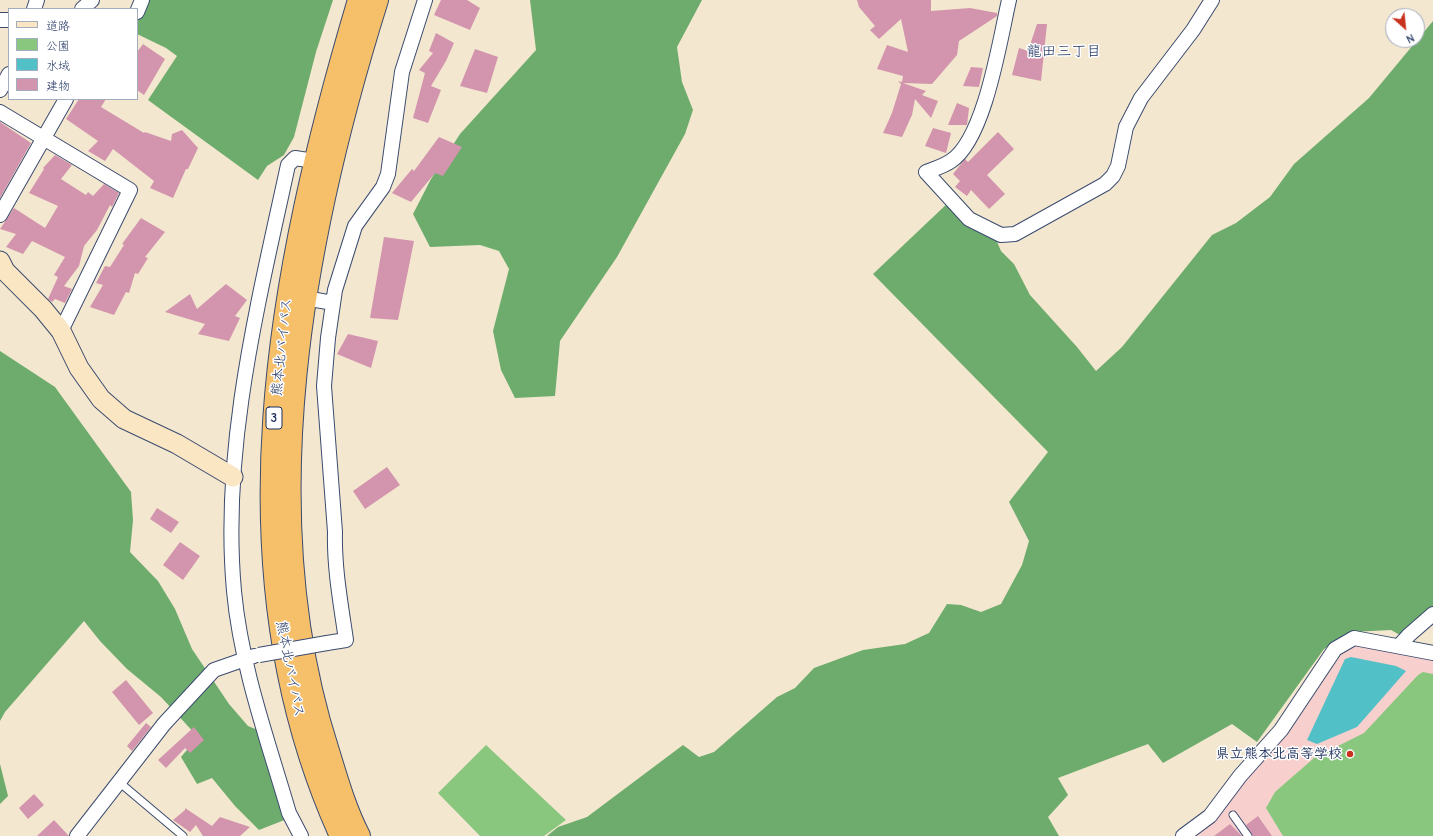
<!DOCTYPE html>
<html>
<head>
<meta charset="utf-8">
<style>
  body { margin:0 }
  #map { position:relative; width:1433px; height:836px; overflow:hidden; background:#f3e7cf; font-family:"Comic Neue","Klee One",sans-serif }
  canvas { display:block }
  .legend { position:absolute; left:8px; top:8px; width:130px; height:92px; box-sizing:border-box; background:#fff; border:1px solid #a4acbf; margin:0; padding:5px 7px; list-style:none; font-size:12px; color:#1b2f5e }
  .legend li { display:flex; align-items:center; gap:8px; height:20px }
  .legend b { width:20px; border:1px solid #a4acbf }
  .north { position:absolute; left:1385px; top:8px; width:40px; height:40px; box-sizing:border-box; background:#fff; border:1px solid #a4acbf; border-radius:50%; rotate:153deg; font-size:11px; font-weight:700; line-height:16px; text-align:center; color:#1b2f5e }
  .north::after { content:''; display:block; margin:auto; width:14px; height:18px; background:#c8321e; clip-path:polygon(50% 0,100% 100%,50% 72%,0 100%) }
</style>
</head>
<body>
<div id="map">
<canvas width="1433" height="836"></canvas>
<ul class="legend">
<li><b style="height:5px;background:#fbe6c4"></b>道路</li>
<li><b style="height:11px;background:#89c77e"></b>公園</li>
<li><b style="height:11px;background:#52c0c7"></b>水域</li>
<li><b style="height:11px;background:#d395ad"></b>建物</li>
</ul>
<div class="north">N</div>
</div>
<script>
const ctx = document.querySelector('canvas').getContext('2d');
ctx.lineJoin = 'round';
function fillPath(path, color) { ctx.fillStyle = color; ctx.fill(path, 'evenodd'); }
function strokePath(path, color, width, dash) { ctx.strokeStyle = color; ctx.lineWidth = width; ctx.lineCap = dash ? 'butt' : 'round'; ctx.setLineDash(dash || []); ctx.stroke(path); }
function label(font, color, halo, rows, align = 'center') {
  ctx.font = font + ' "Comic Neue","Klee One",sans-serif'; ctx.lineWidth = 3; ctx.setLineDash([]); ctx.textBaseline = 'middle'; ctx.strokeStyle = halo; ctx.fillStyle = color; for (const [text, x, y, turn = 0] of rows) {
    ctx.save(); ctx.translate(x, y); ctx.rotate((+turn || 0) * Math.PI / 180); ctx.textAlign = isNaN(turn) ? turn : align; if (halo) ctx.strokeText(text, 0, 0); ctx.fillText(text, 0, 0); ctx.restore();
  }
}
fillPath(new Path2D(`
  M 1359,644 L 1433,660 L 1433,836 L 1193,836 L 1333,660 L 1346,647 Z`), '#f7d0cd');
fillPath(new Path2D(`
  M 1423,672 L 1433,674 L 1433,836 L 1283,836 L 1266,808 L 1275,792 L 1314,758 L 1364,733 L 1418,675 Z
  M 486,745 L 566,820 L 544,836 L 480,836 L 438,793 Z`), '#89c77e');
fillPath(new Path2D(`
  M 147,0 L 333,0 L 316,52 L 294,137 L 284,155 L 267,166 L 258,180 L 148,100 L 177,56 L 166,48 L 137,34 L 137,20 Z
  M 530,0 L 702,0 L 677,47 L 682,82 L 693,110 L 685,134 L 617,257 L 560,341 L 555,396 L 515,398 L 501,370 L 493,331 L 509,269 L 499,251 L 480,245 L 430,247 L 413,214 L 431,179 L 460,134 L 536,50 Z
  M 1433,21 L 1433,607 L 1400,635 L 1391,630 L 1351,632 L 1324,649 L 1257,742 L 1232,724 L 1163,763 L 1148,744 L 1058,778 L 1068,795 L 1048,817 L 1059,836 L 547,836 L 558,827 L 587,817 L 683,745 L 699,757 L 714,752 L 777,697 L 795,688 L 814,668 L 863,650 L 905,644 L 929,633 L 947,604 L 961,605 L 981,612 L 1001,604 L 1022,565 L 1029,541 L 1009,502 L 1048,452 L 873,274 L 951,200 L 992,230 L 1001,251 L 1014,264 L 1030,295 L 1077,347 L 1096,371 L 1122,347 L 1212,235 L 1236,223 L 1270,197 L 1294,164 L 1369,98 Z
  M 0,351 L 55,387 L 131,492 L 133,520 L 130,552 L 158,581 L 175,609 L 192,649 L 229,704 L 248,726 L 265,733 L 287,819 L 259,830 L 235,806 L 212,778 L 197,784 L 181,757 L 198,737 L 161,697 L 127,669 L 100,641 L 84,621 L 5,712 L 0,721 Z
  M 0,764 L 8,796 L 0,804 Z`), '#6eac6d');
fillPath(new Path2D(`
  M 1351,657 L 1396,666 L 1406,671 L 1357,727 L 1317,744 L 1307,740 L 1345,659 Z`), '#52c0c7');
fillPath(new Path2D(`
  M 441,0 L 467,0 L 480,8 L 470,30 L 434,15 Z
  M 857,0 L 931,0 L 931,11 L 970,8 L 997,13 L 997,16 L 959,41 L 957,55 L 932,84 L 903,83 L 926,91 L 922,95 L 938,101 L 931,118 L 915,99 L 912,115 L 902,137 L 883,133 L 892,113 L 901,84 L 898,81 L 902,82 L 903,76 L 877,69 L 887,45 L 908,52 L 901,19 L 879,39 L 870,30 L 875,26 L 859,7 Z
  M 1037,24 L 1047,24 L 1041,81 L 1012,75 L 1019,48 L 1028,51 Z
  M 436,33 L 454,43 L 446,61 L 431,86 L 441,90 L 428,123 L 413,118 L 425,73 L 419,70 L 433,53 L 429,51 Z
  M 143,44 L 165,59 L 144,95 L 137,90 L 137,52 Z
  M 475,49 L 498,57 L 487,93 L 460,86 Z
  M 971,67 L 983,68 L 979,87 L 963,86 Z
  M 79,99 L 106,99 L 101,107 L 144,133 L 145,132 L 171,141 L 172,134 L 182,130 L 198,148 L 188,169 L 186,169 L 173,198 L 150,188 L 154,181 L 113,149 L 105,161 L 88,151 L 98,141 L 66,119 Z
  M 957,103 L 969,108 L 967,125 L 948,125 Z
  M 0,122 L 31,143 L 0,198 Z
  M 933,128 L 951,133 L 946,153 L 925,146 Z
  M 998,132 L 1014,149 L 987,175 L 1005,194 L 989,209 L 971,190 L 967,196 L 955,187 L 960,181 L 953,174 L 965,159 L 968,162 Z
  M 439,137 L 462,147 L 443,176 L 435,173 L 411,202 L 392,193 L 412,169 L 414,171 Z
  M 55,155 L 72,165 L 61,179 L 86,195 L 88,192 L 93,196 L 104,184 L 119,193 L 112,207 L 110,205 L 97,230 L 84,246 L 79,266 L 64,286 L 72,289 L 65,303 L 55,299 L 52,302 L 48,299 L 58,277 L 54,275 L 65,257 L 32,241 L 23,254 L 6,247 L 16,234 L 0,229 L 14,208 L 45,228 L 58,206 L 29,193 L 44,169 L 43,168 Z
  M 141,218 L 165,232 L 145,257 L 148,258 L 138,274 L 135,273 L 129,293 L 126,292 L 114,315 L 90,307 L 103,285 L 96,283 L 105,266 L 110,267 L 124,245 L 122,244 Z
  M 384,237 L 414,241 L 398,320 L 370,318 Z
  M 226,284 L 247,300 L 235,316 L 240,318 L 229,341 L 198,334 L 205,324 L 165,312 L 190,294 L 197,309 Z
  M 348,334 L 378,341 L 371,368 L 337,354 Z
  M 387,467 L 400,485 L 365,509 L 353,491 Z
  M 157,508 L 179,522 L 171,533 L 150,519 Z
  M 180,542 L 200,556 L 183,580 L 163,565 Z
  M 126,680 L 153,713 L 139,725 L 112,692 Z
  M 146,723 L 151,727 L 132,751 L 127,746 Z
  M 194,727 L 204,740 L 190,753 L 185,748 L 166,768 L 158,760 Z
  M 34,794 L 44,805 L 28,819 L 19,808 Z
  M 185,808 L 212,826 L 220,817 L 250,827 L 240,836 L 203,836 L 196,825 L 190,832 L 173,820 L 185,810 Z
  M 1258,816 L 1272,836 L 1253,836 L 1246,825 Z
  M 54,820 L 69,836 L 37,836 Z
  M 1230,824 L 1242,836 L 1214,836 Z`), '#d395ad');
const lane = new Path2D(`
  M 119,782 L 183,836
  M 1233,815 L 1248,836`);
const street = new Path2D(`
  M 1009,0 C 1000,39 985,139 951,161 C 944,166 934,169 926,172 L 969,219 L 1001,235 L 1015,234 L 1105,184 L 1113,176 L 1118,166 L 1126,127 L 1141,98 L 1193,30 L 1212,0
  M 34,9 L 37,0
  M 82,9 L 92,0
  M 137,12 L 142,0
  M 0,20 L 9,20
  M 0,90 L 9,74
  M 0,112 L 130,190 L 61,331
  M 0,215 L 66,99
  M 305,298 L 333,303
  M 327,643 L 346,640 C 341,605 334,568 335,532 L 324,386 L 328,338 L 335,290 L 355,226 L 383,187 L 388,174 L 402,72 L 425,0
  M 1399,646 L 1409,635 L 1433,614
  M 77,836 L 164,724 L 214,670 L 254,656
  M 301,836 L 289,813 C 268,741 241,667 234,591 C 221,448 258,304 288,165 L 295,158 L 314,161
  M 1183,836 L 1210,816 L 1240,776 L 1281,730 L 1335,649 L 1354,638 L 1433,653`);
const secondary = new Path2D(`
  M 0,261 L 5,271 L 43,309 L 61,331 L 79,368 L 101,399 L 124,419 L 177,444 L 233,477`);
const highway = new Path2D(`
  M 341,836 C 219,569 279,269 359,0
  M 359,836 C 345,809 337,780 328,751 C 250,511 303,236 377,0`);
strokePath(lane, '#3b4b6f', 9);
strokePath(street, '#3b4b6f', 16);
strokePath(secondary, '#3b4b6f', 21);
strokePath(highway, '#3b4b6f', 24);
strokePath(lane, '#fff', 7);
strokePath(street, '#fff', 14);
strokePath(secondary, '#fbe6c4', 19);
strokePath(highway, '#f6c06b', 22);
const streetBridge = new Path2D(`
  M 259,655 L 327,643`);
strokePath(streetBridge, '#3b4b6f', 16, []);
strokePath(streetBridge, '#fff', 14);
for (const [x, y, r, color] of [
  [1350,754,4,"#c8321e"]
]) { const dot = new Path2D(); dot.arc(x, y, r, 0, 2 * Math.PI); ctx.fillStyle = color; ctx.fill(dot); strokePath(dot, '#fff', 1.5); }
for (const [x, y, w] of [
  [274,418,16]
]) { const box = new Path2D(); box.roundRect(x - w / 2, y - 11, w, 22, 3); ctx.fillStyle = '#fff'; ctx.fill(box); strokePath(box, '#1b2f5e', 1); }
label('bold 13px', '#1b2f5e', null, [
  ["3",274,418]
]);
label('14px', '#1b2f5e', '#fff', [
  ["熊本北バイパス",282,347,-84],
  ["熊本北バイパス",290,669,79]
]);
label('bold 14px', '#1b2f5e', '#fff', [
  ["県立熊本北高等学校",1342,754]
], 'right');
label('15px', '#1b2f5e', '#fff', [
  ["龍田三丁目",1064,52]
]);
</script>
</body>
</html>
